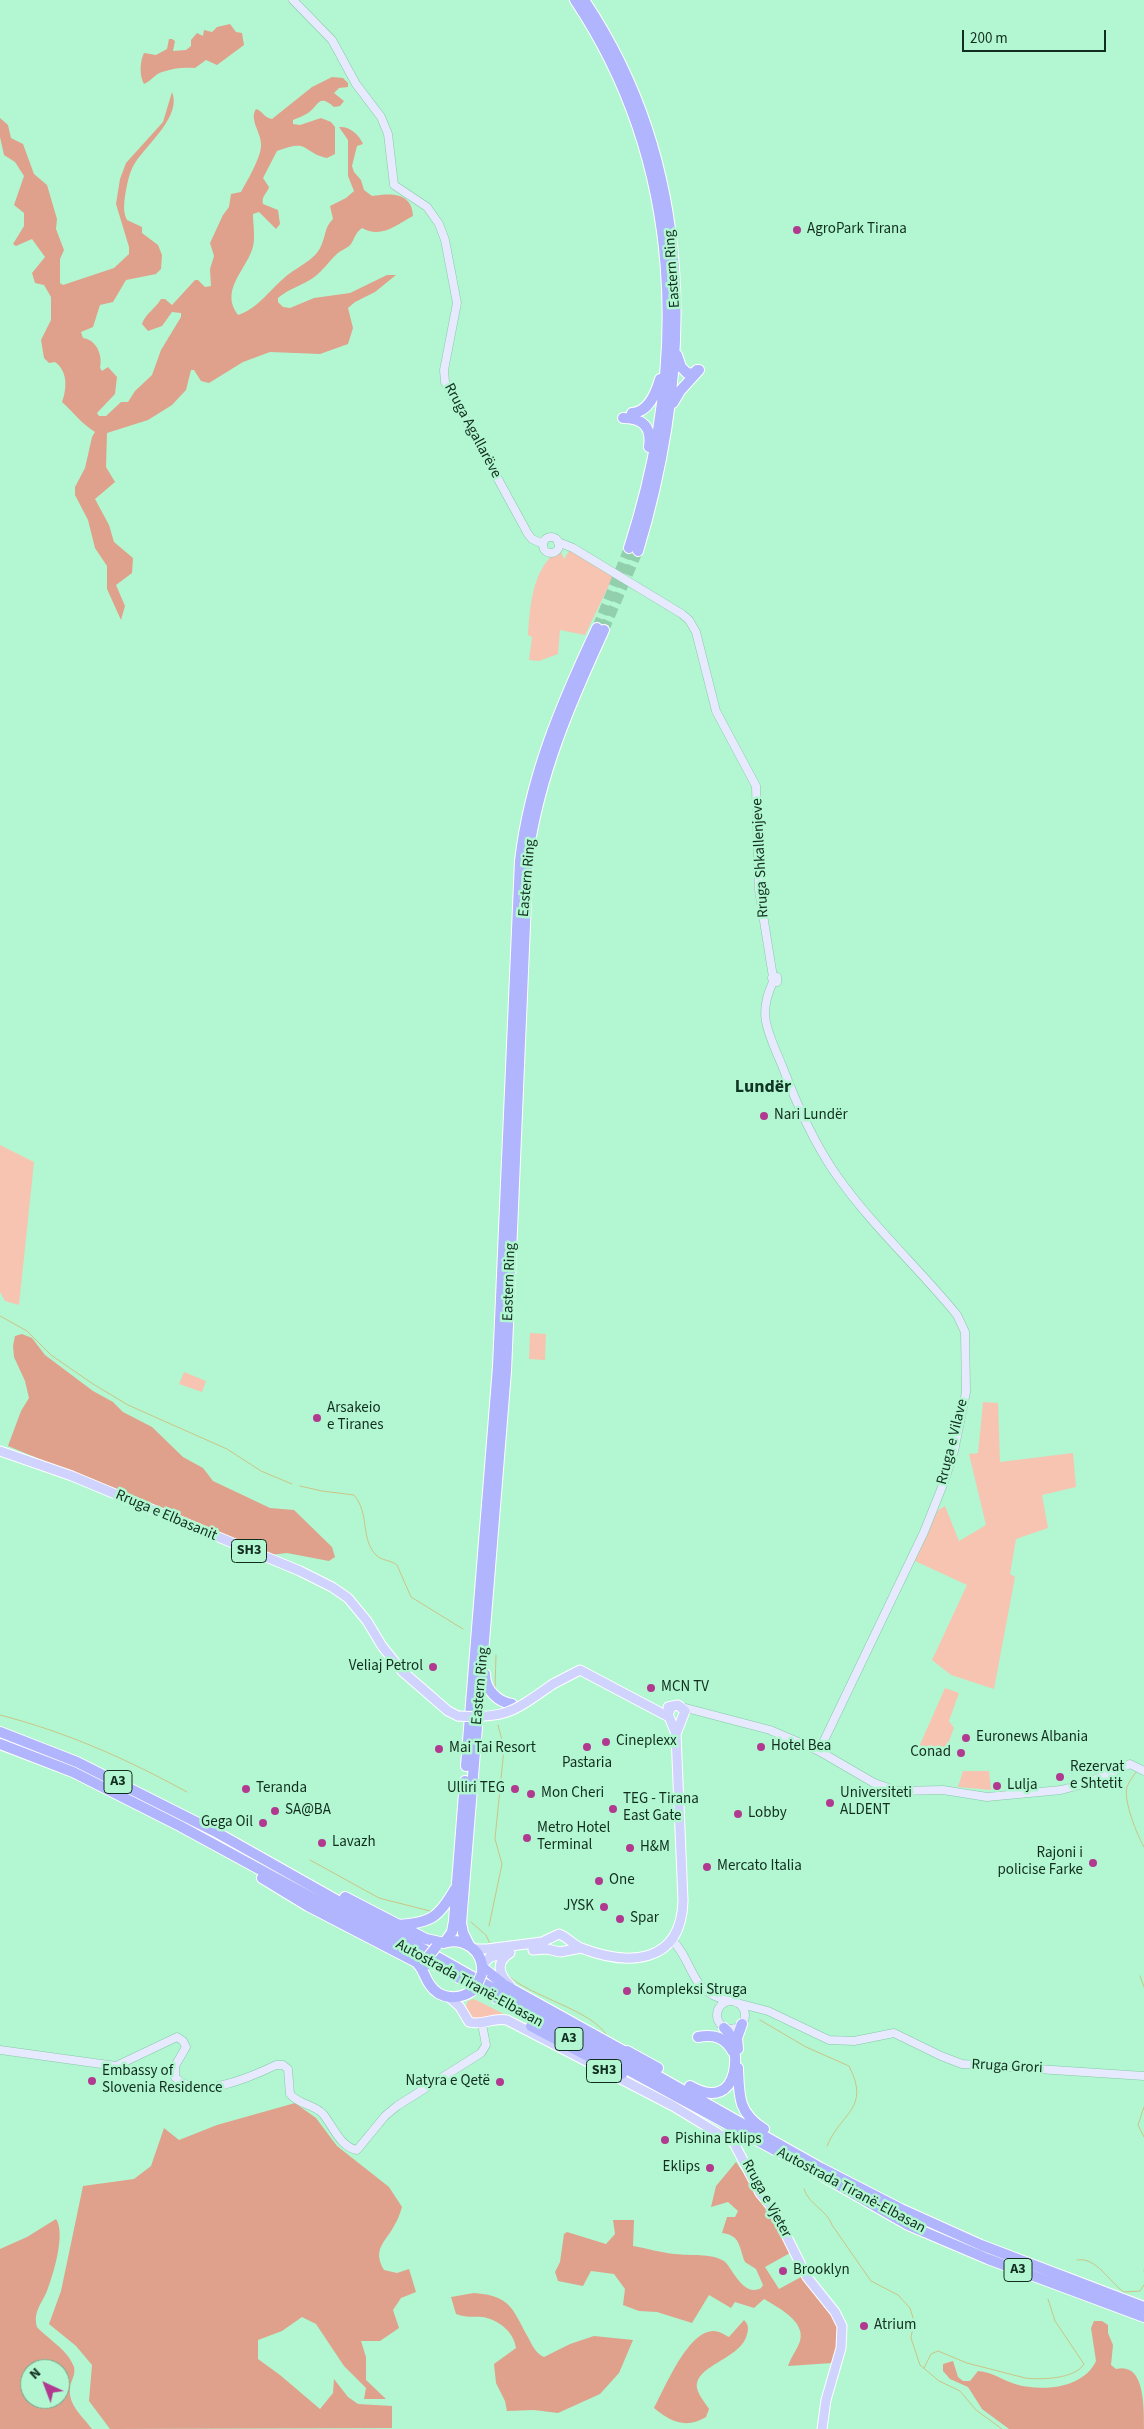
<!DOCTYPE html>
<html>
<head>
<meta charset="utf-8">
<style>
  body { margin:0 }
  #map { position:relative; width:1144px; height:2429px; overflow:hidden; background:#b2f7d1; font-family:"Source Sans 3",sans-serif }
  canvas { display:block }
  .north { position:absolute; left:20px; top:2359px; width:50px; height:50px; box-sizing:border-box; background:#b2f7d1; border:1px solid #72a68a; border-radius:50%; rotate:317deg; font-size:14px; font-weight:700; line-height:20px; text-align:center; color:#112d1f }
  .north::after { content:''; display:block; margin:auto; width:18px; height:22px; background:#b13a90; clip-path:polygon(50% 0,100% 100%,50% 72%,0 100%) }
  .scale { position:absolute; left:962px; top:30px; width:144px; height:22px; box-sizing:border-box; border:2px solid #112d1f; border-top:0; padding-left:6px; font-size:15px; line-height:18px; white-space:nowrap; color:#112d1f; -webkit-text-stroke:4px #b2f7d1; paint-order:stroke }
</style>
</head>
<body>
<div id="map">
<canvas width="1144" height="2429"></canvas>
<div class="north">N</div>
<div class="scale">200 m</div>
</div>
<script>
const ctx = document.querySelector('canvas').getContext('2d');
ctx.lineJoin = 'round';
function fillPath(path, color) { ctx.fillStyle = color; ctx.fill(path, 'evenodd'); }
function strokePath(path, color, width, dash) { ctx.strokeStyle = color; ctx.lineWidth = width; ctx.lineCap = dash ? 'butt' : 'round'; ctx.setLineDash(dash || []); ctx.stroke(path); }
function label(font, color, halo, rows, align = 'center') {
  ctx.font = font + ' "Source Sans 3",sans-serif'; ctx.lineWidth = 5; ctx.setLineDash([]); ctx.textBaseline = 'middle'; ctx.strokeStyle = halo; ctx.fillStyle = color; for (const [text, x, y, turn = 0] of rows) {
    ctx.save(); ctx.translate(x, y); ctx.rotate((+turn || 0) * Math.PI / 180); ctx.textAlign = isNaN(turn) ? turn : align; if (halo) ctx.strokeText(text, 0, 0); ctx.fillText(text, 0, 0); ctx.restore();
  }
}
fillPath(new Path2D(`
  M 560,550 L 564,559 L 569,551 L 572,551 L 613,577 L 585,635 L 560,630 L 558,654 L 539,661 L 529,660 L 532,637 L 528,635 C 530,607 532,566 560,550 Z
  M 0,1145 L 34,1162 L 19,1305 L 5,1301 L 0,1292 Z
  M 530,1333 L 546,1334 L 545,1360 L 529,1359 Z
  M 184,1372 L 206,1381 L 202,1392 L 179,1384 Z
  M 983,1402 L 998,1403 L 1000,1462 L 1073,1453 L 1076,1487 L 1042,1495 L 1048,1528 L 1016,1539 L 1010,1574 L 1015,1577 L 994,1689 L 951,1675 L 932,1660 L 967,1585 L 915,1561 L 938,1510 L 945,1506 L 959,1541 L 986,1525 L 969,1454 L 978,1453 Z
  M 945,1688 L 959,1693 L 949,1721 L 954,1728 L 944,1754 L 918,1749 Z
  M 963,1771 L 989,1771 L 991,1790 L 958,1787 Z
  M 474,1999 L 508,2016 L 495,2015 L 472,2021 L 466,2006 L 468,2001 Z`), '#f7c4b2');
fillPath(new Path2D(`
  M 230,24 L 236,32 L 242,33 L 244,45 L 217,65 L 206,60 L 195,68 C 184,67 173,68 162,72 C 155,74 151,81 144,84 C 139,75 140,61 144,53 L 156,55 L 167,49 L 169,39 L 172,39 L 175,41 L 173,51 L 186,50 L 191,46 L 191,40 L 197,33 L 203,36 L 204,30 L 212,32 L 217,27 Z
  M 332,77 L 343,78 L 348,83 L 348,87 L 339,88 L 334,93 L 344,101 L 340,106 L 334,107 C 318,93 319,106 308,113 C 304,116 297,118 293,120 L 293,124 L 300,125 L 321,118 L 331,122 L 335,127 L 335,154 L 327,158 C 301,152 310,138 277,151 L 263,178 L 269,187 C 267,194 261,196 263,204 L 278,210 L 280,224 L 276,229 L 259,212 L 253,214 C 253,225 256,240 252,250 C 244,272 220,291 238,315 C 257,309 269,291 283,279 C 294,268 315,261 321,246 C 326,236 324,228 333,219 L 330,206 L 346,198 L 354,191 L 348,176 L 348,140 L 339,127 C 349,126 359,134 363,144 L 357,146 L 352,166 L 354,172 L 361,180 L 364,190 L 372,196 C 391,193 412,192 413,216 C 396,225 381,239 362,228 C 355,233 355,238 351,244 C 348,248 341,250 338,253 C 329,261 323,271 313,278 C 301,286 288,289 278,298 L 278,302 L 283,307 L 290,308 L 314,298 L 350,293 L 387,275 L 396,275 L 375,292 L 355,302 L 348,308 L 353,328 L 348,344 L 320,354 L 270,352 L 243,362 L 209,383 L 201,381 L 194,370 L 191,370 L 186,390 L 172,405 L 148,420 L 107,433 L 106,467 L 115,482 L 95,499 L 109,525 L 114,542 L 133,558 L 132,573 L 116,585 L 125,606 L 121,620 L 107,589 L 107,566 L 95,548 L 88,520 L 75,495 L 75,487 L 85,468 L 92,437 L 95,432 C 82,424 73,412 62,402 C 67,389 68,371 55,362 L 49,363 L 44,358 L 41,340 L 51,320 L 51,297 L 44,285 L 35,283 L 32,273 L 45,257 L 32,239 L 16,246 L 13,244 L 24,226 L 24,213 L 14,205 L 24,176 L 15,162 L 4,155 L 0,137 L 0,118 L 8,125 L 11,138 L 23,144 L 34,174 L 47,185 L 57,219 L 56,229 L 64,250 L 60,259 L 60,283 L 63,285 L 114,268 L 129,254 L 129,247 L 116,204 L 120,179 L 126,163 L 163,122 L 172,92 C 182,116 147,144 135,163 C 129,172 127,185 125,196 C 124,205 123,212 127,220 L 142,227 L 142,233 L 158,245 L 162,255 L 161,269 L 156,274 L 126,280 L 113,302 L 100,305 L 93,327 L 81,332 L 83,338 C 96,340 103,354 100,368 L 102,371 L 108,367 L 117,377 L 115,394 L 97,413 L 99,416 L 106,416 L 121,402 L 128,402 L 135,391 L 152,375 L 161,350 L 181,317 L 181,313 L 172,312 L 162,326 L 148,331 L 142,324 C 145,314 156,308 161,299 L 165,299 L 172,305 L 195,280 L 198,280 L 205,287 L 211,286 L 210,269 L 214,256 L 210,243 L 223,215 L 229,207 L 231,194 L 241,192 C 247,181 262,156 261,144 C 261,132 249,120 256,109 C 263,111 264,118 272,119 L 312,87 Z
  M 22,1334 L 32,1338 L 45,1355 L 93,1391 L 113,1402 L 123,1412 L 152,1427 L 183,1457 L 203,1468 L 213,1481 L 270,1508 L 294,1510 L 332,1547 L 335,1557 L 329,1561 L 287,1553 L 270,1555 L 8,1446 L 21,1411 L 29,1398 L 25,1381 L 14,1357 L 13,1346 L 15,1336 Z
  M 295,2103 L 316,2118 L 337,2146 L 389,2187 L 402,2207 C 400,2213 398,2220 394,2226 C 385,2243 372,2249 384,2270 L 397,2273 L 409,2269 L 416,2292 L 401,2298 L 393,2310 L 399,2328 L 380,2341 L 361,2341 L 366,2357 L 366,2380 L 386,2399 L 364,2399 L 366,2388 L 344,2366 L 316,2324 L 302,2317 L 282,2331 L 258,2340 L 258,2359 L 280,2375 L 320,2409 L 333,2393 L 334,2379 L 348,2397 L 358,2404 L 392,2406 L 392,2428 L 110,2429 L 89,2401 L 92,2365 L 76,2346 L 49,2324 L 61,2291 L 83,2186 L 134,2179 L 151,2166 L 164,2128 L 179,2140 L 217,2125 Z
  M 736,2162 L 771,2214 L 790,2253 L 765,2267 L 779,2289 L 801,2277 L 837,2323 L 838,2340 L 832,2363 L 788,2366 C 791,2357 797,2350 800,2341 C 806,2321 777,2307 764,2299 L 754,2308 L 735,2302 L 731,2308 L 709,2295 L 692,2323 L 657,2312 L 639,2311 L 623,2305 L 625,2289 L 614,2274 L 591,2271 L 583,2286 L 558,2281 L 555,2272 L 560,2262 L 564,2234 L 567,2232 L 606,2244 L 615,2234 L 613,2220 L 634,2220 L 633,2246 C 647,2248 661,2253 675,2254 C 690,2256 711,2253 724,2261 C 732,2267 743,2298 761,2288 L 763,2285 L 756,2269 L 745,2262 C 739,2248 741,2235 722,2233 L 727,2217 L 735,2217 L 738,2211 L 728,2202 L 711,2207 L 716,2186 Z
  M 56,2219 C 66,2234 53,2275 47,2291 C 41,2305 33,2312 37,2327 C 49,2340 68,2350 74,2367 C 76,2376 70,2381 70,2389 C 68,2405 84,2418 92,2429 L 0,2429 L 0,2249 L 27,2237 ZM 30,2369 L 60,2369 L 60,2399 L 30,2399 Z
  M 474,2293 C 512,2296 512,2309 529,2339 C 533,2347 536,2353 544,2357 L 570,2344 L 594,2336 L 633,2340 L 619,2373 L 600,2394 L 558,2413 L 534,2410 L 507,2411 L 505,2401 L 496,2383 L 494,2364 L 516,2348 C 514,2333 501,2322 487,2318 C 478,2315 469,2319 456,2314 L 451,2297 Z
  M 744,2320 C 748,2324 749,2328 747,2334 C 742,2359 694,2365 697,2388 C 698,2394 705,2403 709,2409 L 706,2417 C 686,2429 671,2422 654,2408 C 665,2388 688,2330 714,2331 C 719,2331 725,2335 729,2337 Z
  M 1094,2321 L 1102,2321 L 1108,2325 L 1108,2333 L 1113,2345 L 1111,2365 L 1116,2369 C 1144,2362 1144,2403 1144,2429 L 1009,2429 L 982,2409 L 968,2387 L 950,2379 L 943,2371 L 943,2364 L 953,2361 L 958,2377 L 963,2381 L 970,2381 L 978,2371 C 993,2372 1002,2380 1015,2384 C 1041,2392 1083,2389 1096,2361 L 1091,2328 Z`), '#dfa18b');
strokePath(new Path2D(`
  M 0,1316 L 27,1331 L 51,1355 L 93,1384 L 128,1405 L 227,1449 L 261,1471 L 292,1484
  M 300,1486 L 322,1491 L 354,1495 C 370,1514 360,1538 376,1555 C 382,1561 391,1560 397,1565 L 411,1597 L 463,1629
  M 495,1689 L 496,1655
  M 0,1715 C 66,1732 127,1759 187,1792
  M 1138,1770 C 1134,1775 1129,1781 1127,1787 C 1123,1800 1137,1835 1144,1847
  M 310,1860 L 379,1898 L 430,1911
  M 471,1922 L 486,1935 L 491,1946
  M 489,1926 L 502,1864 L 495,1839 L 504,1748 L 498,1725
  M 506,1974 C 530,1997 593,2010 607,2036
  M 1140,1976 L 1144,1987
  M 760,2020 L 806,2047 L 849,2066 C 871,2109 841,2112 827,2146
  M 1144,2107 L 1138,2125 L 1144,2137
  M 804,2189 C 809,2205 827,2210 832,2225 L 871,2281 L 898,2295 L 910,2308 L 914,2321 L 911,2338 L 920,2365 L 939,2381 L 960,2391 L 976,2410 L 1002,2429
  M 1077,2260 C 1096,2256 1110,2283 1124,2292 L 1140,2291 L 1144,2285
  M 1144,2270 L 1144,2271
  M 924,2368 L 931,2354 L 938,2351 L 967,2363 L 1025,2378 C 1041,2380 1075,2379 1084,2364 L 1055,2321 L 1048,2299`), '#ccc386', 1);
strokePath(new Path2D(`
  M 597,628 L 629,548
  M 604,630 L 638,551`), '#92cfad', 10, [10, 5]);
const secondary = new Path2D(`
  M 293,0 L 332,40 L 356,84 L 381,117 L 388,134 L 394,185 L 427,207 L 439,224 L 445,240 L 457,303 L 444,370 L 445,382 L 528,534 L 532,539 L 543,544
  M543 545a8 8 0 1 1 16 0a8 8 0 1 1-16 0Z
  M 558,542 L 573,548 L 682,614 L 689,620 L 696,632 L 716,711 L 756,786 L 759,890 L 773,977
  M 773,982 L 777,982 L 777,977 L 772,978 L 773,982 C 756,1017 770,1035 783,1068 C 797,1105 813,1141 835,1173 C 871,1225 918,1267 957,1315 L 965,1332 L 966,1392 L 954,1451 L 944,1482 L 924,1532 L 819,1751
  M 682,1707 L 770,1730 L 819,1751 L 874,1783 L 898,1791 L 943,1790 L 987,1797 L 1061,1790 L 1087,1783 L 1130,1764 L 1144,1771
  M 671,1939 C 696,1963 687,1992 730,2001
  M717 2015a14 14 0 1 1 28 0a14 14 0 1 1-28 0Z
  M 737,2003 L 768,2011 L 829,2040 L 854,2041 L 894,2033 L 941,2056 L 962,2064 L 1144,2076
  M 0,2050 L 116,2066 L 177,2037 L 183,2041 L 186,2047 L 175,2066 L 175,2077 C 197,2102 253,2076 276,2065 L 283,2065 L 288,2069 L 290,2094 C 299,2105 314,2104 323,2114 C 333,2126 340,2147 357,2150 L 385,2116 L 397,2106 L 481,2053 L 486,2045 L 482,2024`);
const primary = new Path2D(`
  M 0,1451 L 72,1476 L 300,1571 L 332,1587 L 348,1598 L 367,1621 L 382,1646 L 402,1671 L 448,1711 L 458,1716
  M 553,1684 L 580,1670 L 669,1717
  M 668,1707 L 678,1705 L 685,1711 L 676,1734
  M 473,1949 L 487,1949 L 542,1942 L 559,1934 C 566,1936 572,1944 581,1948 C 628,1966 681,1965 683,1901 L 676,1734 L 668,1714 L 672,1706
  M 533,1950 L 547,1949 L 560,1952 L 581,1948
  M 482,1965 L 490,1957 L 507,1953
  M 510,1985 C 499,1975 495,1962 510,1953
  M 449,1997 L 460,2007 L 469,2022 C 482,2026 493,2017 507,2020 L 673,2106 L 734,2143 L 760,2193 L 773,2209 L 807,2277 L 835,2312 L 842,2326 L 841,2348 L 826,2400 L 822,2429`);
const highway = new Path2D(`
  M 575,0 C 685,165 689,363 629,548
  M 584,0 C 696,167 694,365 638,551
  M 677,355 L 681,367 L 687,373 L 693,374 L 697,370
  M 673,403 L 680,391 L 699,370
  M 632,413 C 649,412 656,393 660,379
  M 623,418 C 643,418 652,427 649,447
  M 485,1674 C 485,1689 497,1702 512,1704
  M 0,1732 L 77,1762 L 214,1831 L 503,1994 L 647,2070 L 821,2168 L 901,2209 L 981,2245 L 1144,2307
  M 0,1744 L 73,1772 L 180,1826 L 799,2163
  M 466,1766 L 498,1367 L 520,861 C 530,777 561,704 597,628
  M 262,1878 L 308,1906 L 416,1962 C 424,1969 424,1977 430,1985 C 440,2000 459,2000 472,1991
  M 345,1897 L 426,1939 L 444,1943
  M 398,1925 C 431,1923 439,1917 455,1889
  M 445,1942 L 452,1932 L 454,1921 L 465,1781
  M 443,1943 C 464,1936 484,1951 482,1973
  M 469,1945 L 463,1933 L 461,1923 L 506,1371 L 528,854 C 540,773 570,704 604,630
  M 482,1967 L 503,1984 L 631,2055
  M 531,2026 L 622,2074
  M 698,2037 C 714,2034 725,2037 733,2052
  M 738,2049 L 737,2038 L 742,2024
  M 627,2051 L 658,2068
  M 738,2068 C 739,2096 738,2113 764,2129
  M 690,2086 C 743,2116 742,2041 724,2028
  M 812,2170 L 908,2225 L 988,2259 L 1144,2317`);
strokePath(secondary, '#85c9a5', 9);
strokePath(primary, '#fff', 11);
strokePath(highway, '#fff', 12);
strokePath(secondary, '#e7e9fe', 8);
strokePath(primary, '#d0d3fe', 9);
strokePath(highway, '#b0b5fd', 10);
const primaryBridge = new Path2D(`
  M 458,1716 C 507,1719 514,1711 553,1684`);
const highwayBridge = new Path2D(`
  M 426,1965 L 428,1957 L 436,1947
  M 472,1991 L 477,1985 L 482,1973`);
strokePath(primaryBridge, '#fff', 11, []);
strokePath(highwayBridge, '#fff', 12, []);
strokePath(primaryBridge, '#d0d3fe', 9);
strokePath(highwayBridge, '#b0b5fd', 10);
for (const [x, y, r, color] of [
  [797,230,5,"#b13a90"],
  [764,1116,5,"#b13a90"],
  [317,1418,5,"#b13a90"],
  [433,1667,5,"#b13a90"],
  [651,1688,5,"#b13a90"],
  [966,1738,5,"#b13a90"],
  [606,1742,5,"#b13a90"],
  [587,1747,5,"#b13a90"],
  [761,1747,5,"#b13a90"],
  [439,1749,5,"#b13a90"],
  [961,1753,5,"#b13a90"],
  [1060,1777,5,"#b13a90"],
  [997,1786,5,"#b13a90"],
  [246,1789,5,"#b13a90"],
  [515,1789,5,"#b13a90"],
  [531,1794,5,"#b13a90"],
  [830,1803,5,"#b13a90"],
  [613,1809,5,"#b13a90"],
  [275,1811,5,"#b13a90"],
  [738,1814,5,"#b13a90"],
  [263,1823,5,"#b13a90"],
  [527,1838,5,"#b13a90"],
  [322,1843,5,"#b13a90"],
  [630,1848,5,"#b13a90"],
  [1093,1863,5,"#b13a90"],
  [707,1867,5,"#b13a90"],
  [599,1881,5,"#b13a90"],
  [604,1907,5,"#b13a90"],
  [620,1919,5,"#b13a90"],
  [627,1991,5,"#b13a90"],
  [92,2081,5,"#b13a90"],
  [500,2082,5,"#b13a90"],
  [665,2140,5,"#b13a90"],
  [710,2168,5,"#b13a90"],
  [783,2271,5,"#b13a90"],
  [864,2326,5,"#b13a90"]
]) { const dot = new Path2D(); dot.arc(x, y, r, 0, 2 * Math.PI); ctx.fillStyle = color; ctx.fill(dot); strokePath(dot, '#b2f7d1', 2); }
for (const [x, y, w] of [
  [249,1551,35],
  [118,1782,28],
  [569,2039,28],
  [604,2071,35],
  [1018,2270,28]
]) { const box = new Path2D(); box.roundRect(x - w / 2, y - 11.5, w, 23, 4); ctx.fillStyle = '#b2f7d1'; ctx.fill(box); strokePath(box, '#112d1f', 1); }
label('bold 14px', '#112d1f', null, [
  ["SH3",249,1551],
  ["A3",118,1782],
  ["A3",569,2039],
  ["SH3",604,2071],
  ["A3",1018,2270]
]);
label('15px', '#112d1f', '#b2f7d1', [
  ["AgroPark Tirana",807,230],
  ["Nari Lundër",774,1116],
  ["Arsakeio",327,1409],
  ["e Tiranes",327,1426],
  ["Veliaj Petrol",423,1667,"right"],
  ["MCN TV",661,1688],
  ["Euronews Albania",976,1738],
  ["Cineplexx",616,1742],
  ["Hotel Bea",771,1747],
  ["Mai Tai Resort",449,1749],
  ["Conad",951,1753,"right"],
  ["Pastaria",587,1764,"center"],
  ["Rezervat",1070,1768],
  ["e Shtetit",1070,1785],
  ["Lulja",1007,1786],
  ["Teranda",256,1789],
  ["Ulliri TEG",505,1789,"right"],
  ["Mon Cheri",541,1794],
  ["Universiteti",840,1794],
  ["ALDENT",840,1811],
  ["TEG - Tirana",623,1800],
  ["East Gate",623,1817],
  ["SA@BA",285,1811],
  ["Lobby",748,1814],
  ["Gega Oil",253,1823,"right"],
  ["Metro Hotel",537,1829],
  ["Terminal",537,1846],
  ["Lavazh",332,1843],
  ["H&M",640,1848],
  ["Rajoni i",1083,1854,"right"],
  ["policise Farke",1083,1871,"right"],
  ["Mercato Italia",717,1867],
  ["One",609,1881],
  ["JYSK",594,1907,"right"],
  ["Spar",630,1919],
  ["Kompleksi Struga",637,1991],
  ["Embassy of",102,2072],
  ["Slovenia Residence",102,2089],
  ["Natyra e Qetë",490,2082,"right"],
  ["Pishina Eklips",675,2140],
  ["Eklips",700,2168,"right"],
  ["Brooklyn",793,2271],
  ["Atrium",874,2326]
], 'left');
label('15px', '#112d1f', '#b2f7d1', [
  ["Eastern Ring",673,269,-94],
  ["Rruga Agallarëve",472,431,62],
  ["Rruga Shkallenjeve",761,858,-93],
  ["Eastern Ring",528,878,-85],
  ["Eastern Ring",510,1282,-88],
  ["Rruga e Vilave",953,1442,-76],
  ["Rruga e Elbasanit",166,1516,23],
  ["Eastern Ring",481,1686,-85],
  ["Autostrada Tiranë-Elbasan",469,1984,29],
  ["Rruga Grori",1007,2067,3],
  ["Autostrada Tiranë-Elbasan",851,2191,28],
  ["Rruga e Vjeter",766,2199,61]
]);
label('bold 18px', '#103423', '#b2f7d1', [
  ["Lundër",763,1088]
]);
</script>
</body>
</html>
